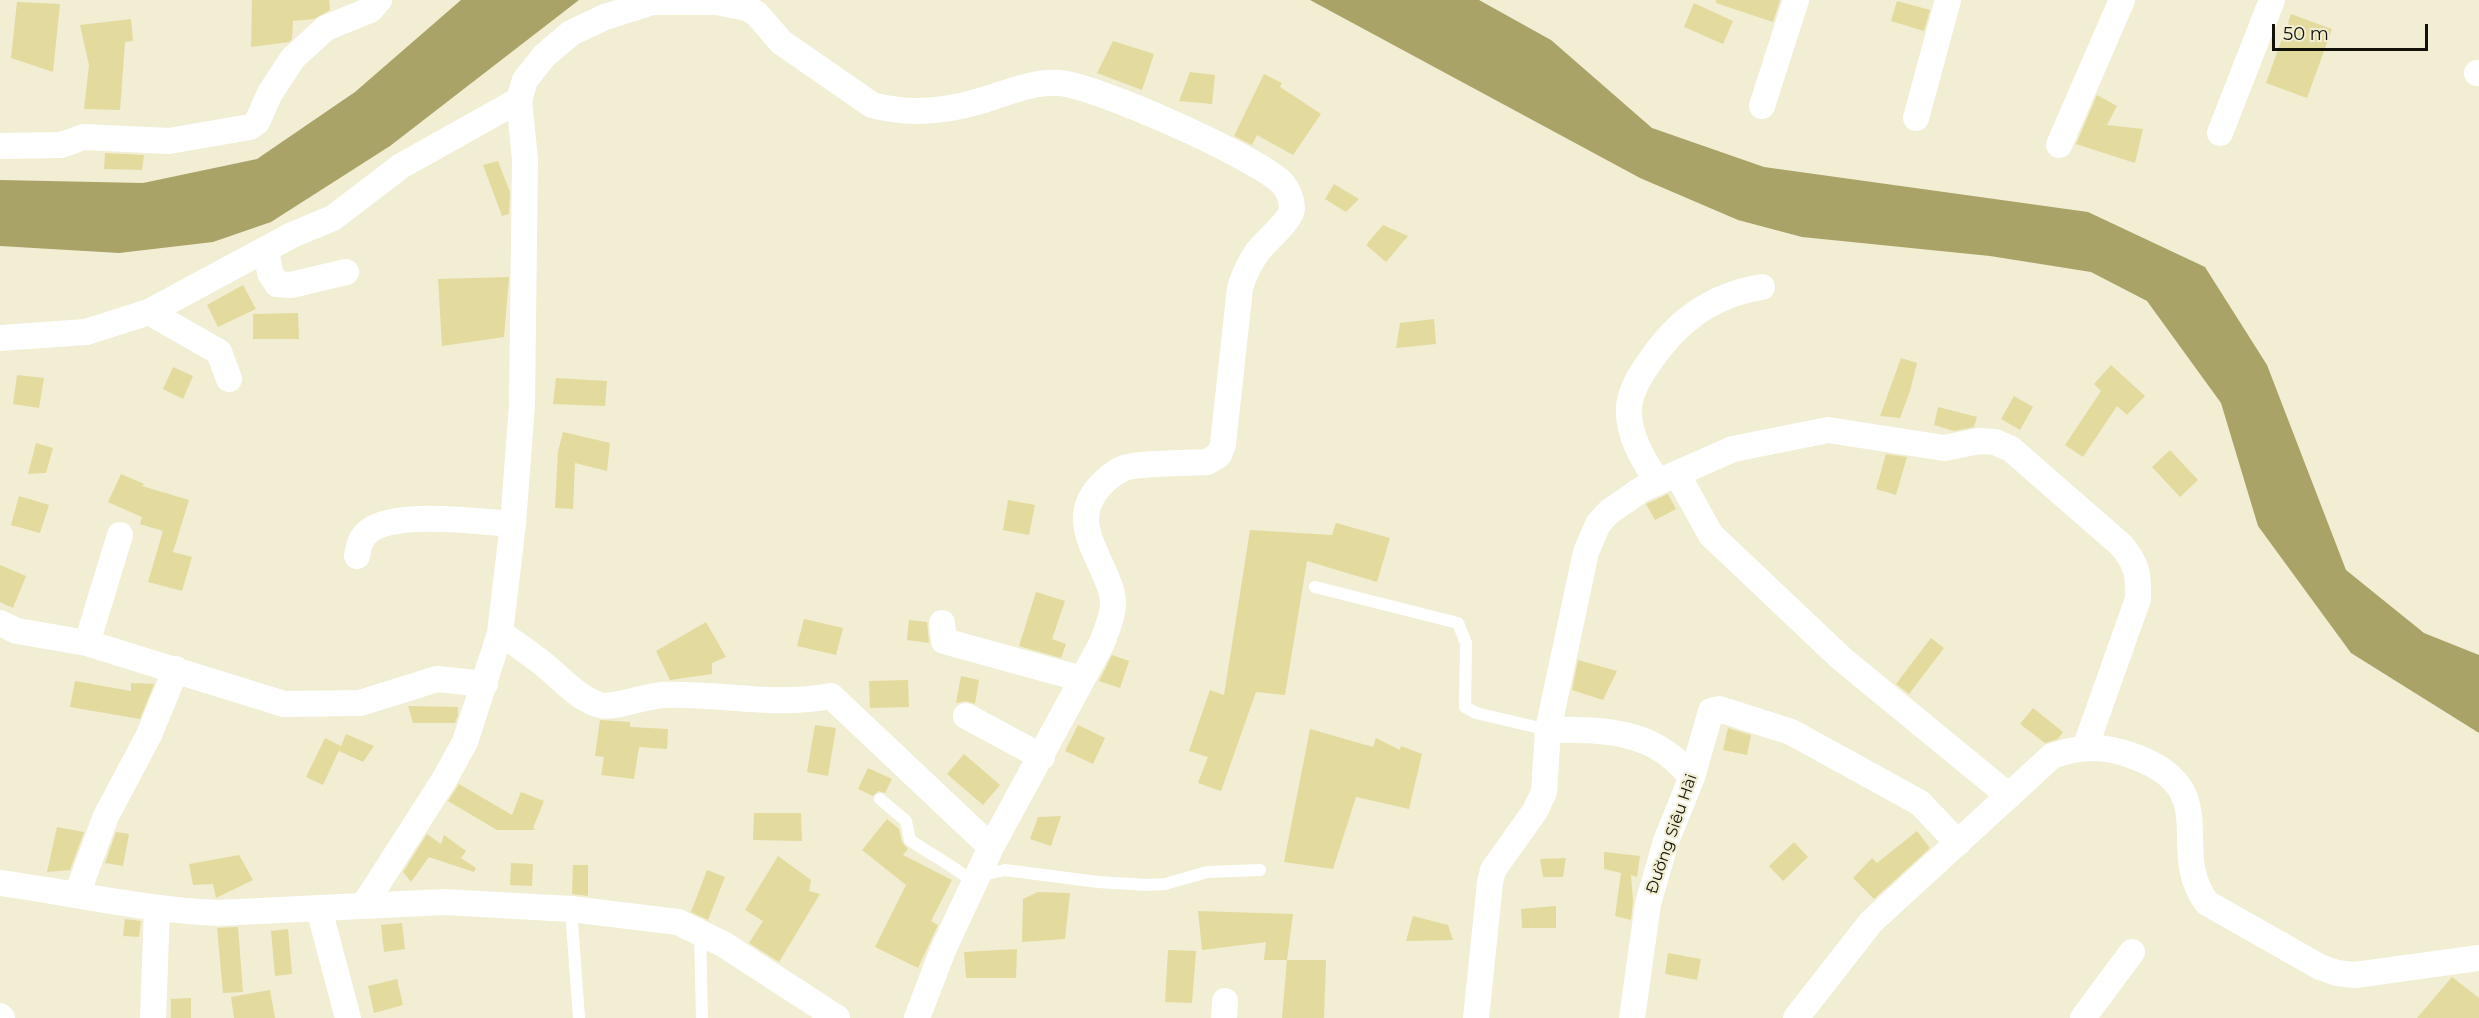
<!DOCTYPE html>
<html>
<head>
<meta charset="utf-8">
<style>
  body { margin:0 }
  #map { position:relative; width:2479px; height:1018px; overflow:hidden; background:#f1eed4; font-family:Montserrat,sans-serif }
  canvas { display:block }
  .scale { position:absolute; left:2272px; top:24px; width:156px; height:27px; box-sizing:border-box; border:3px solid #131209; border-top:0; padding-left:8px; font-size:18px; line-height:21px; white-space:nowrap; color:#131209; -webkit-text-stroke:4px #f1eed4; paint-order:stroke }
</style>
</head>
<body>
<div id="map">
<canvas width="2479" height="1018"></canvas>
<div class="scale">50 m</div>
</div>
<script>
const ctx = document.querySelector('canvas').getContext('2d');
ctx.lineJoin = 'round';
function fillPath(path, color) { ctx.fillStyle = color; ctx.fill(path, 'evenodd'); }
function strokePath(path, color, width, dash) { ctx.strokeStyle = color; ctx.lineWidth = width; ctx.lineCap = dash ? 'butt' : 'round'; ctx.setLineDash(dash || []); ctx.stroke(path); }
function label(font, color, halo, rows, align = 'center') {
  ctx.font = font + ' Montserrat,sans-serif'; ctx.lineWidth = 4.5; ctx.setLineDash([]); ctx.textBaseline = 'middle'; ctx.strokeStyle = halo; ctx.fillStyle = color; for (const [text, x, y, turn = 0] of rows) {
    ctx.save(); ctx.translate(x, y); ctx.rotate((+turn || 0) * Math.PI / 180); ctx.textAlign = isNaN(turn) ? turn : align; if (halo) ctx.strokeText(text, 0, 0); ctx.fillText(text, 0, 0); ctx.restore();
  }
}
fillPath(new Path2D(`
  M 461,0 L 579,0 L 390,146 L 271,222 L 213,242 L 119,253 L 0,246 L 0,180 L 143,183 L 257,159 L 355,92 Z
  M 1310,0 L 1479,0 L 1551,40 L 1652,128 L 1764,167 L 2088,212 L 2205,267 L 2267,365 L 2346,570 L 2424,633 L 2479,655 L 2479,733 L 2351,653 L 2258,526 L 2221,403 L 2147,301 L 2091,272 L 1990,256 L 1802,237 L 1738,220 L 1640,178 Z`), '#aaa367');
fillPath(new Path2D(`
  M 252,0 L 329,0 L 330,10 L 314,19 L 293,21 L 292,39 L 289,42 L 251,47 Z
  M 1716,0 L 1780,0 L 1773,22 L 1716,3 Z
  M 1897,1 L 1930,10 L 1924,31 L 1891,21 Z
  M 17,2 L 60,4 L 53,72 L 11,58 Z
  M 1694,3 L 1733,21 L 1723,44 L 1684,27 Z
  M 2291,14 L 2332,29 L 2307,98 L 2266,83 Z
  M 131,19 L 133,41 L 125,42 L 120,110 L 84,109 L 89,65 L 80,25 Z
  M 1113,41 L 1154,54 L 1142,90 L 1097,73 Z
  M 1190,72 L 1215,75 L 1212,104 L 1179,101 Z
  M 1264,74 L 1282,83 L 1280,87 L 1321,114 L 1293,155 L 1257,135 L 1252,145 L 1234,136 Z
  M 2097,95 L 2117,106 L 2107,125 L 2143,129 L 2135,163 L 2076,144 Z
  M 105,153 L 144,155 L 142,170 L 104,169 Z
  M 498,161 L 510,192 L 509,214 L 502,216 L 483,165 Z
  M 1334,184 L 1359,199 L 1346,212 L 1325,199 Z
  M 1383,225 L 1408,236 L 1386,262 L 1366,245 Z
  M 509,277 L 504,337 L 442,346 L 438,279 Z
  M 243,285 L 256,309 L 218,327 L 207,305 Z
  M 298,313 L 299,339 L 253,339 L 253,314 Z
  M 1434,319 L 1436,344 L 1396,348 L 1400,323 Z
  M 1901,358 L 1917,363 L 1910,391 L 1900,418 L 1880,416 Z
  M 2111,365 L 2145,396 L 2127,415 L 2117,406 L 2083,457 L 2065,445 L 2101,391 L 2094,384 Z
  M 173,367 L 193,376 L 183,399 L 163,389 Z
  M 17,375 L 44,378 L 39,408 L 13,404 Z
  M 556,378 L 607,381 L 605,406 L 553,404 Z
  M 2014,396 L 2033,407 L 2020,430 L 2001,419 Z
  M 1938,407 L 1977,417 L 1974,427 L 1954,431 L 1934,425 Z
  M 563,432 L 610,443 L 607,471 L 575,463 L 573,509 L 555,508 L 558,452 Z
  M 36,443 L 53,448 L 46,473 L 28,474 Z
  M 2170,450 L 2198,480 L 2180,497 L 2152,467 Z
  M 1886,454 L 1907,457 L 1896,495 L 1876,489 Z
  M 121,474 L 144,484 L 142,486 L 189,500 L 173,552 L 192,557 L 182,591 L 148,582 L 163,531 L 140,524 L 142,517 L 108,502 Z
  M 1668,494 L 1676,509 L 1655,520 L 1646,504 Z
  M 19,496 L 49,505 L 40,533 L 11,525 Z
  M 1008,500 L 1035,505 L 1029,535 L 1003,530 Z
  M 1336,523 L 1390,538 L 1377,582 L 1307,561 L 1285,695 L 1256,692 L 1221,791 L 1198,783 L 1208,757 L 1189,751 L 1210,690 L 1224,695 L 1250,530 L 1332,535 Z
  M 0,565 L 26,576 L 13,608 L 0,602 Z
  M 1036,592 L 1065,601 L 1052,639 L 1066,644 L 1061,658 L 1019,646 Z
  M 804,619 L 843,628 L 836,655 L 797,646 Z
  M 909,620 L 927,622 L 929,643 L 907,640 Z
  M 706,622 L 726,657 L 712,663 L 712,674 L 670,680 L 656,651 Z
  M 1931,638 L 1944,648 L 1909,694 L 1896,684 Z
  M 1112,655 L 1129,661 L 1120,688 L 1099,681 Z
  M 1578,660 L 1617,671 L 1603,700 L 1572,690 Z
  M 961,676 L 979,680 L 975,704 L 966,701 L 956,703 Z
  M 908,680 L 909,707 L 870,708 L 869,681 Z
  M 75,681 L 131,691 L 131,683 L 154,684 L 140,719 L 70,707 Z
  M 408,706 L 458,707 L 458,715 L 455,723 L 413,723 Z
  M 2033,708 L 2063,732 L 2058,739 L 2045,743 L 2020,724 Z
  M 600,720 L 630,722 L 630,727 L 668,729 L 667,749 L 639,747 L 634,779 L 601,775 L 604,757 L 595,756 Z
  M 815,725 L 836,728 L 828,776 L 807,772 Z
  M 1078,725 L 1105,738 L 1093,764 L 1065,751 Z
  M 1728,728 L 1751,735 L 1747,755 L 1723,750 Z
  M 1310,729 L 1373,747 L 1376,738 L 1400,750 L 1401,746 L 1422,754 L 1409,809 L 1356,797 L 1333,869 L 1284,862 Z
  M 346,734 L 374,746 L 363,762 L 339,751 Z
  M 325,738 L 341,746 L 323,785 L 306,777 Z
  M 964,754 L 1000,785 L 983,805 L 947,774 Z
  M 868,768 L 892,779 L 885,793 L 878,791 L 873,796 L 858,789 Z
  M 459,784 L 512,815 L 521,792 L 544,801 L 533,828 L 536,830 L 497,830 L 448,801 Z
  M 754,813 L 801,813 L 802,841 L 753,840 Z
  M 1061,816 L 1051,846 L 1030,839 L 1038,817 Z
  M 887,819 L 899,829 L 902,842 L 908,849 L 903,855 L 952,880 L 931,921 L 938,925 L 918,968 L 875,947 L 906,885 L 862,850 Z
  M 57,827 L 84,832 L 70,870 L 47,872 Z
  M 1917,831 L 1930,848 L 1874,899 L 1853,878 L 1872,858 L 1877,863 Z
  M 116,832 L 129,834 L 123,866 L 105,863 Z
  M 427,834 L 441,844 L 444,835 L 466,851 L 461,858 L 476,868 L 474,872 L 429,857 L 411,882 L 403,872 Z
  M 1794,842 L 1808,857 L 1783,881 L 1769,866 Z
  M 1604,852 L 1640,856 L 1637,877 L 1631,875 L 1633,901 L 1631,920 L 1615,916 L 1621,873 L 1604,869 Z
  M 239,855 L 253,880 L 216,898 L 213,884 L 193,885 L 189,864 Z
  M 778,856 L 811,880 L 809,891 L 820,894 L 779,962 L 749,943 L 763,921 L 745,910 Z
  M 1566,858 L 1563,877 L 1543,877 L 1540,859 Z
  M 511,863 L 533,864 L 532,886 L 510,885 Z
  M 573,865 L 588,865 L 588,896 L 572,894 Z
  M 707,870 L 725,877 L 708,920 L 691,912 Z
  M 1038,892 L 1070,893 L 1065,939 L 1022,942 L 1023,899 Z
  M 1556,906 L 1556,928 L 1522,928 L 1521,909 Z
  M 1198,911 L 1293,914 L 1287,960 L 1264,960 L 1266,942 L 1202,950 Z
  M 1413,916 L 1448,925 L 1453,940 L 1406,941 Z
  M 125,919 L 141,921 L 139,937 L 123,936 Z
  M 402,923 L 405,949 L 384,952 L 381,925 Z
  M 238,927 L 243,992 L 223,993 L 217,928 Z
  M 288,929 L 292,974 L 275,976 L 271,931 Z
  M 1017,949 L 1016,978 L 966,978 L 964,952 Z
  M 1168,950 L 1196,951 L 1192,1003 L 1165,1002 Z
  M 1668,953 L 1701,959 L 1697,980 L 1665,974 Z
  M 1287,960 L 1326,960 L 1324,1018 L 1282,1018 Z
  M 2452,977 L 2479,998 L 2479,1018 L 2417,1018 Z
  M 397,979 L 403,1005 L 374,1013 L 368,986 Z
  M 270,990 L 275,1018 L 234,1018 L 231,997 Z
  M 191,998 L 191,1018 L 171,1018 L 171,999 Z`), '#e2db9d');
strokePath(new Path2D(`
  M 1315,587 L 1458,623 L 1466,643 L 1465,707 L 1476,713 L 1548,730
  M 880,799 L 906,821 L 910,840 C 931,855 954,866 974,883
  M 978,876 L 1005,870 L 1098,882 L 1147,885 L 1165,884 L 1207,872 L 1260,870
  M 571,909 L 579,1018
  M 700,932 L 702,1018`), '#fff', 12);
strokePath(new Path2D(`
  M 2477,73 L 2479,73
  M 1762,106 L 1796,0
  M 1916,118 L 1948,0
  M 2220,133 L 2272,0
  M 2059,145 L 2122,0
  M 0,146 L 61,145 L 84,137 L 169,141 L 250,127 L 257,122 L 270,93 L 293,58 L 326,28 L 370,10 L 379,0
  M 266,249 L 270,273 L 277,284 L 291,285 L 346,272
  M 149,312 L 219,352 L 229,379
  M 0,338 L 86,332 L 149,312 L 292,235 L 333,218 L 401,166 L 519,100
  M 1677,474 L 1711,535 L 1842,659 L 2009,796
  M 1658,482 C 1643,460 1627,434 1629,406 C 1631,390 1639,377 1648,364 C 1676,322 1711,295 1762,287
  M 357,556 C 359,546 360,538 369,531 C 397,510 479,522 513,524
  M 0,623 L 17,631 L 87,643 L 284,704 L 360,703 L 437,679 L 485,684
  M 942,623 L 944,641 L 1082,679
  M 500,633 C 516,644 533,655 548,668 C 564,681 579,699 600,705 C 613,709 644,696 663,695 C 721,693 773,707 831,696 L 991,847
  M 87,643 L 120,535
  M 966,716 L 1042,757
  M 1548,730 C 1587,729 1636,729 1669,755 C 1677,761 1685,770 1692,777
  M 0,883 C 73,893 144,910 218,913 L 444,902 L 571,909 L 678,922 L 723,944 L 837,1018
  M 77,894 L 106,816 L 149,735 L 176,669
  M 364,905 L 444,780 L 465,742 L 500,633 L 513,524 L 522,404 L 525,159 L 519,100 L 525,80 L 544,56 L 571,33 L 605,17 L 652,2 L 717,2 L 747,8 L 757,14 L 781,42 L 872,105 C 909,115 944,112 980,101 C 1005,94 1032,81 1059,83 C 1095,85 1259,158 1283,184 C 1288,190 1292,200 1292,209 C 1291,220 1266,241 1258,251 C 1250,262 1244,275 1240,288 L 1223,444 L 1219,455 L 1207,462 C 1190,463 1137,463 1124,468 C 1116,471 1105,480 1099,487 C 1067,523 1103,557 1112,594 C 1116,610 1107,628 1102,643 L 991,847 L 943,950 L 917,1018
  M 319,909 L 348,1018
  M 0,1016 L 2,1018
  M 153,1018 L 157,909
  M 1224,1018 L 1225,1001
  M 1476,1018 L 1490,883 L 1493,870 L 1535,811 L 1544,792 L 1548,730 L 1586,552 L 1598,524 L 1609,512 L 1642,489 L 1733,449 L 1828,430 L 1944,448 L 1979,441 L 1995,442 L 2011,449 L 2121,545 C 2137,563 2139,576 2138,599 L 2085,748
  M 1632,1018 L 1648,904 L 1666,841 L 1692,777 L 1711,711 L 1719,709 L 1791,732 L 1882,782 L 1920,803 L 1958,843
  M 1796,1018 L 1871,922 L 2052,756 C 2081,746 2103,745 2133,756 C 2226,789 2166,849 2207,903 L 2320,967 L 2337,973 L 2355,975 L 2479,958
  M 2083,1018 L 2132,952`), '#fff', 26);
label('16px', '#131209', '#f1eed4', [
  ["Đường Siêu Hài",1672,834,-71]
]);
</script>
</body>
</html>
